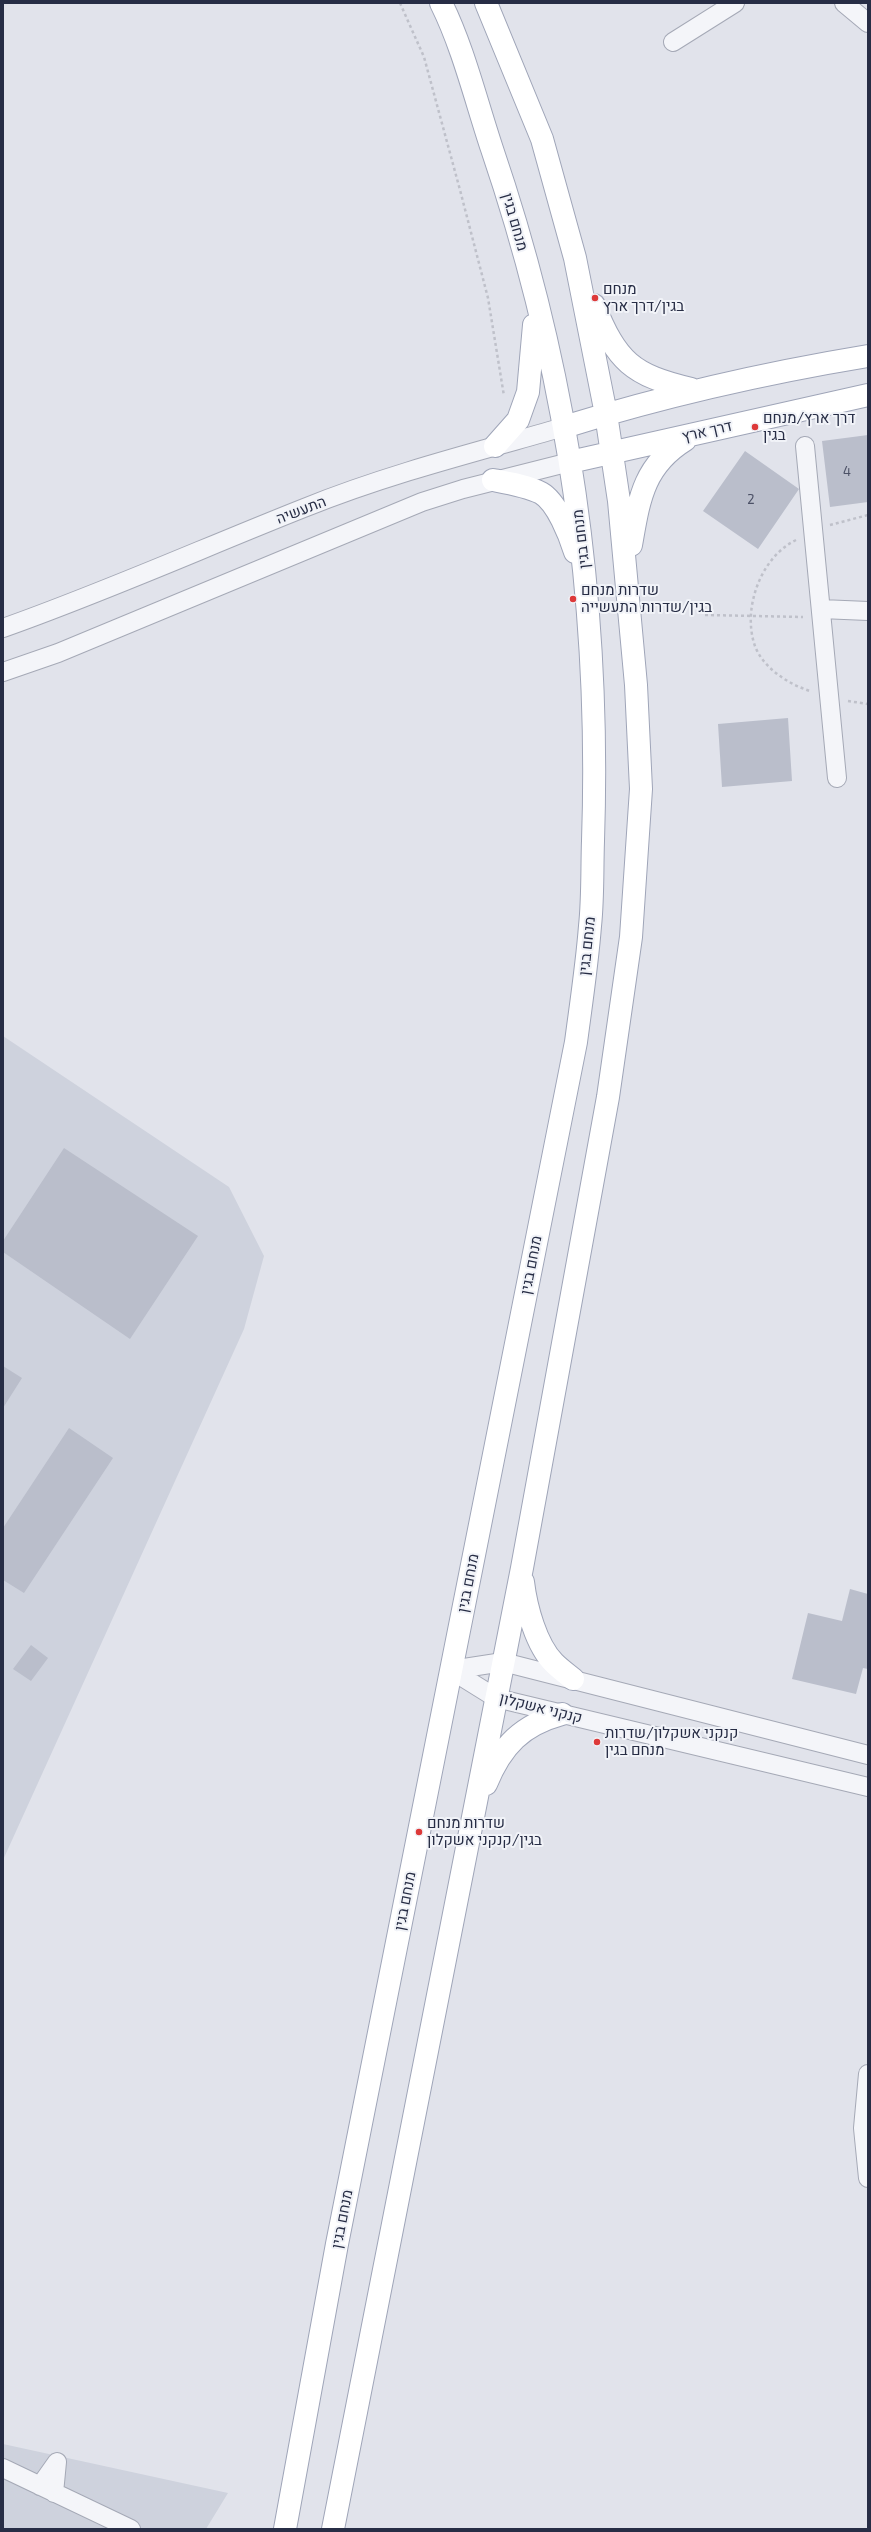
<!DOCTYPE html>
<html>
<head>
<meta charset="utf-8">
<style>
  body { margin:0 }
  #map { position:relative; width:871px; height:2532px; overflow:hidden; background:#e1e3eb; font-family:"Exo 2",sans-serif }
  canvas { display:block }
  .frame { position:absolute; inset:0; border:4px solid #272d45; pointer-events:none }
</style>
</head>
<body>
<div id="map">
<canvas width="871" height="2532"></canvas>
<div class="frame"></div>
</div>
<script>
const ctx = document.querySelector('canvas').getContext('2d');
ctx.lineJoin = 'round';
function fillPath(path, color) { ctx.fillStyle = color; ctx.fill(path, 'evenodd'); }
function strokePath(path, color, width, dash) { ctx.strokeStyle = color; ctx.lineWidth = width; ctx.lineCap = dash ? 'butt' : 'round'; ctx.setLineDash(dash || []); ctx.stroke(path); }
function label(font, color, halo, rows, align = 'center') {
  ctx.font = font + ' "Exo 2",Heebo,sans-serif'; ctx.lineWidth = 4; ctx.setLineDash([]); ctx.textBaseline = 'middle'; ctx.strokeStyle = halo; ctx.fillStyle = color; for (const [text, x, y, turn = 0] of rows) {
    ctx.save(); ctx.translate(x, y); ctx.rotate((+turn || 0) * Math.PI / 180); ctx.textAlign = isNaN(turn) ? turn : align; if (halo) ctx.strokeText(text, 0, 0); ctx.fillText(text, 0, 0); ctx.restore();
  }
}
fillPath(new Path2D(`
  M 3,1036 L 229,1187 L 264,1256 L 244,1329 L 3,1860 Z
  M 3,2444 L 228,2493 L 206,2529 L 3,2529 Z`), '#ced2dd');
fillPath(new Path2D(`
  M 868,435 L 868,502 L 830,507 L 822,441 Z
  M 745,451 L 799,489 L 758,549 L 703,511 Z
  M 788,718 L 792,781 L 722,787 L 718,724 Z
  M 64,1148 L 198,1236 L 130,1339 L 3,1252 L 3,1241 Z
  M 3,1366 L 22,1378 L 3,1408 Z
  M 69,1428 L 113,1458 L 24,1593 L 3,1580 L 3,1528 Z
  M 850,1589 L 868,1594 L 868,1669 L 863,1668 L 856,1694 L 792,1679 L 808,1613 L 842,1621 Z
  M 31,1645 L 48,1658 L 31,1681 L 13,1669 Z`), '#babecb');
const minor = new Path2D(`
  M 844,3 L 868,23
  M 673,42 L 735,3
  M 805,446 L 837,778
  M 821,609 L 868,611
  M 3,628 C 105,592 203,548 304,508 C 388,474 476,452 564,427
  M 3,672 L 58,653 L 422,502 L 463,489 L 570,462
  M 451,1670 L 496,1698 L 868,1787
  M 451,1670 L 503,1662 L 868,1755
  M 868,2074 L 863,2128 L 868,2178
  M 3,2468 L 131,2529
  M 40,2486 L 57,2462 L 54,2493`);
const major = new Path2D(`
  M 594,305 C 617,362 632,375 691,389
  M 564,427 C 664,396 765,373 868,356
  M 495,446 L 518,420 L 528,392 L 534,325
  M 570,462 L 868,395
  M 493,480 C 509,483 527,486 541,493 C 557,502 570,536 575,552
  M 631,545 C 639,500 643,466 685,440
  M 523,1582 C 526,1607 536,1645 554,1663 C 560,1669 567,1674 573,1679
  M 486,1784 C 502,1745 522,1725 562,1714
  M 285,2529 L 337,2244 L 576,1042 C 581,1004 587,965 590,926 C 593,898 592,869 593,841 C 601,605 568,372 492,149 C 476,101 463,47 441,3
  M 333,2529 L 522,1568 L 608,1097 L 631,937 L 641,789 L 636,685 L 619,501 L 606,414 L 575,258 L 542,139 L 486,3`);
strokePath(minor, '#a5a9b6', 20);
strokePath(major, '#9fa5b8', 24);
strokePath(new Path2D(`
  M 400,3 L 424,57 L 460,190 L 488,298 L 504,396
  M 830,525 L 868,515
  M 796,540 C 761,557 743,607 754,643 C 761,667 788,684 810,691
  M 705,615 L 803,617
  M 848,701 L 868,704`), '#bfc1ca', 2.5, [3, 3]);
strokePath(minor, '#f4f5f9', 18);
strokePath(major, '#fff', 22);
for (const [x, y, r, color] of [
  [595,298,4,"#dd3939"],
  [755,427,4,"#dd3939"],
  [573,599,4,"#dd3939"],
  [597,1742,4,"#dd3939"],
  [419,1832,4,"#dd3939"]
]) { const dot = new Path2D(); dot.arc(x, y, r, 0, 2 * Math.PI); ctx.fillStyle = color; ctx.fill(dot); strokePath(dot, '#f1f3f8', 1.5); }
label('13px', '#4c5166', null, [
  ["4",847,472],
  ["2",751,500]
]);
label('15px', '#272d45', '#f1f3f8', [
  ["מנחם בגין",515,222,74],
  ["דרך ארץ",707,431,-13],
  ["התעשיה",301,510,-21],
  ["מנחם בגין",581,539,-97],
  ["מנחם בגין",587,946,-84],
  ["מנחם בגין",531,1265,-79],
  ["מנחם בגין",468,1583,-79],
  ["קנקני אשקלון",541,1708,14],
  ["מנחם בגין",405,1901,-79],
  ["מנחם בגין",342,2219,-79]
]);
label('15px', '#272d45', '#f1f3f8', [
  ["מנחם",603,289],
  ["בגין/דרך ארץ",603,306],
  ["דרך ארץ/מנחם",763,418],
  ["בגין",763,435],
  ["שדרות מנחם",581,590],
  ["בגין/שדרות התעשייה",581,607],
  ["קנקני אשקלון/שדרות",605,1733],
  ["מנחם בגין",605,1750],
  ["שדרות מנחם",427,1823],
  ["בגין/קנקני אשקלון",427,1840]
], 'left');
</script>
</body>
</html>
